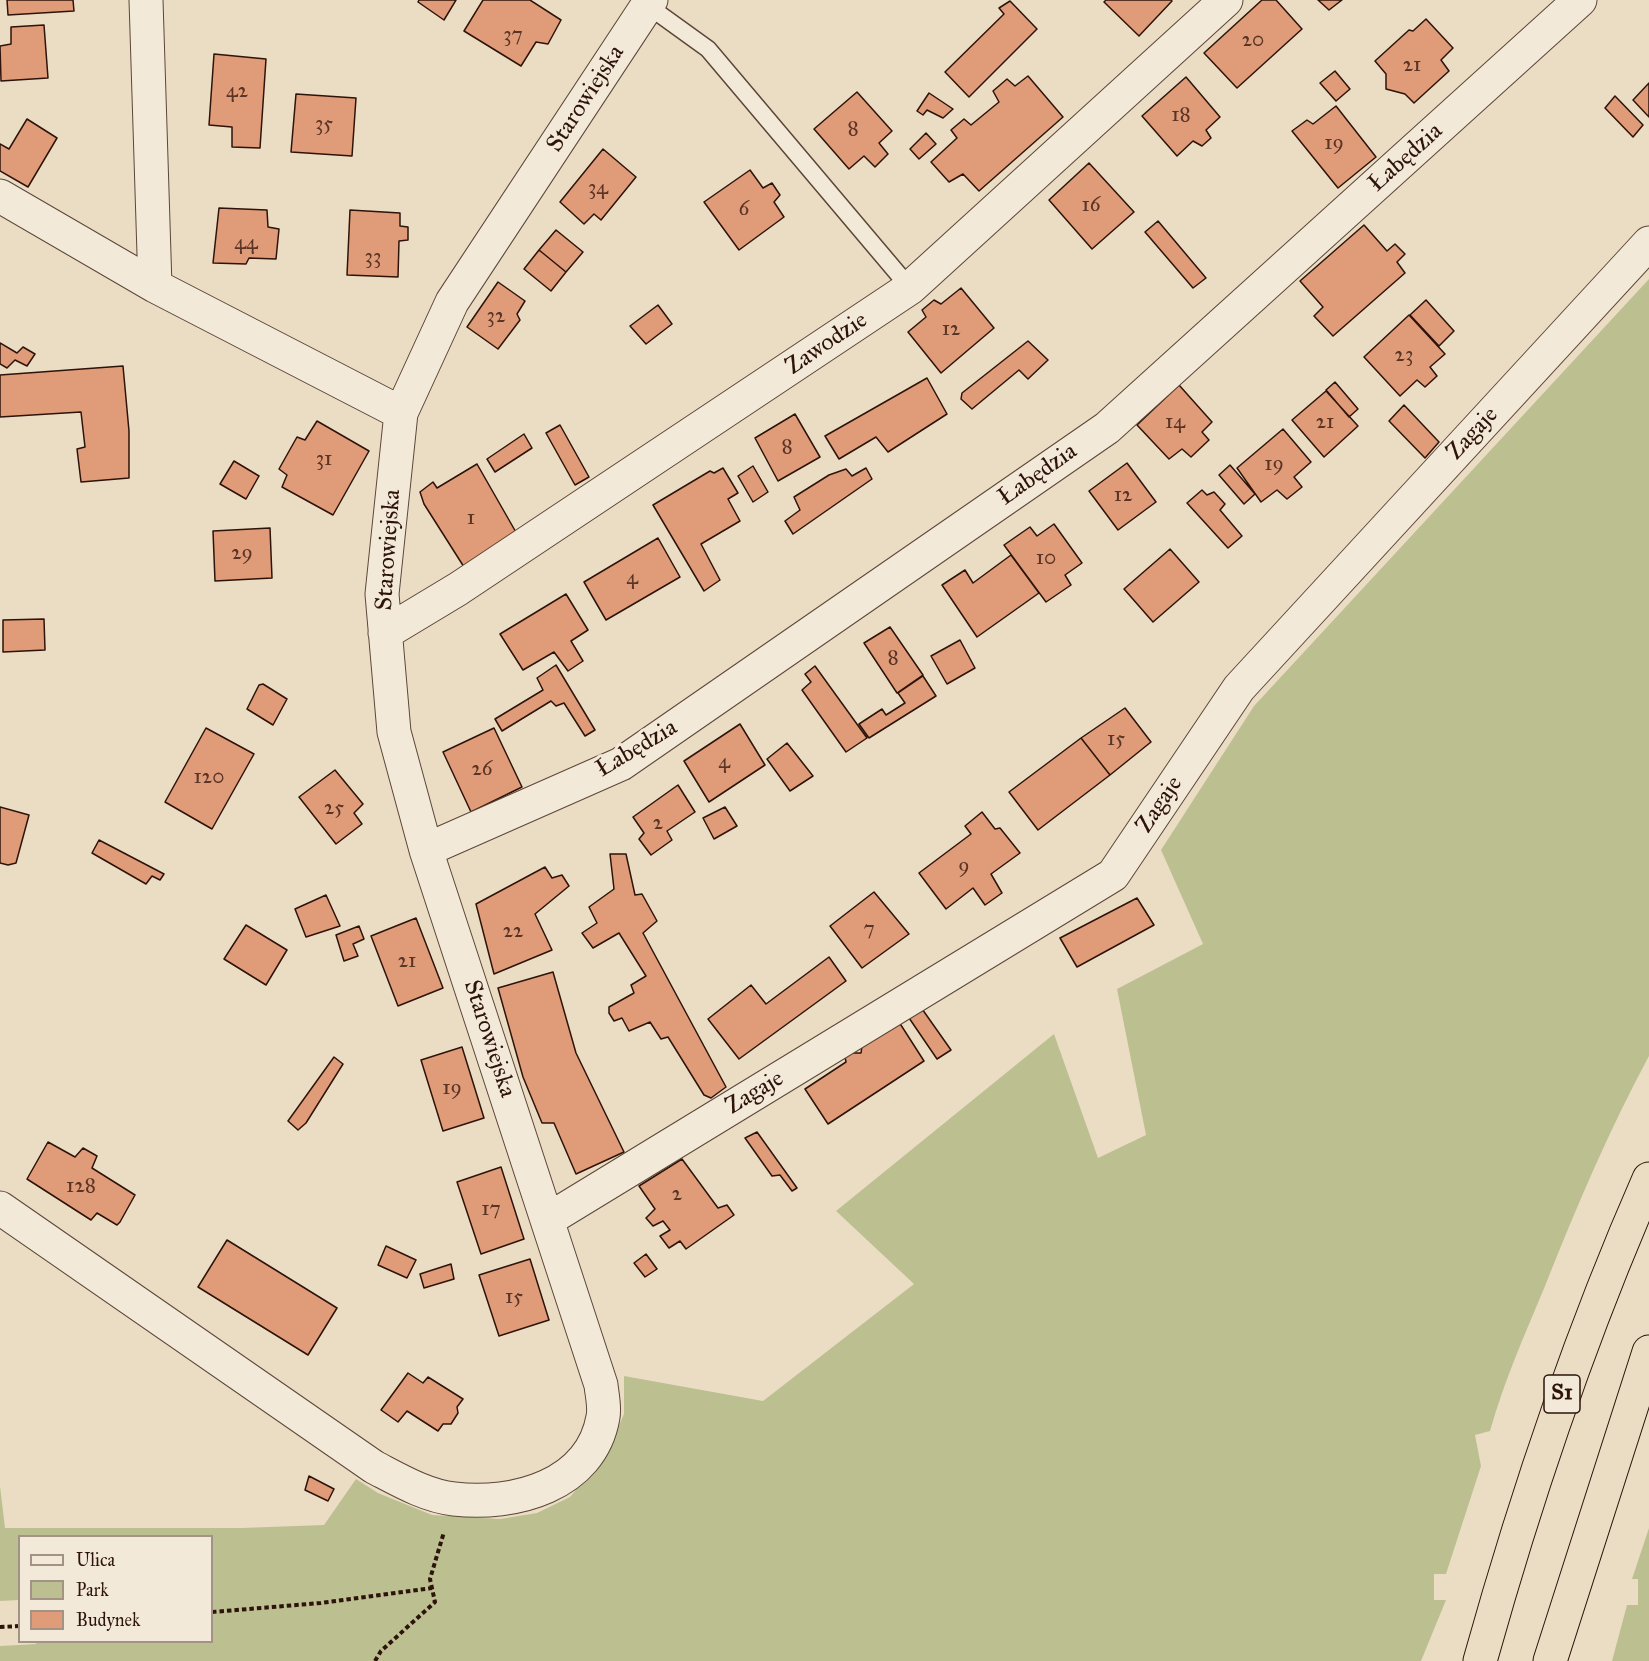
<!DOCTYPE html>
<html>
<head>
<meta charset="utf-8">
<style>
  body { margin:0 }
  #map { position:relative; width:1649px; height:1661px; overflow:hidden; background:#ebddc4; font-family:"IM FELL Great Primer",serif }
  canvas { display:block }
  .legend { position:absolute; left:18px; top:1535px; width:195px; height:108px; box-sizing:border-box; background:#f2e9d9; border:2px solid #a39386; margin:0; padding:8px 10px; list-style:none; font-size:18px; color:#2d130a }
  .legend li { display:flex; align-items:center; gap:12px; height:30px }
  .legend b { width:30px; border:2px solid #a39386 }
</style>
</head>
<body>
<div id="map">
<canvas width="1649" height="1661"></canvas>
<ul class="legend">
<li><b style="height:8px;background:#f2e9d9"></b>Ulica</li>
<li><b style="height:16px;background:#bcc091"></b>Park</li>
<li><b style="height:16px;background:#e09b78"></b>Budynek</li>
</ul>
</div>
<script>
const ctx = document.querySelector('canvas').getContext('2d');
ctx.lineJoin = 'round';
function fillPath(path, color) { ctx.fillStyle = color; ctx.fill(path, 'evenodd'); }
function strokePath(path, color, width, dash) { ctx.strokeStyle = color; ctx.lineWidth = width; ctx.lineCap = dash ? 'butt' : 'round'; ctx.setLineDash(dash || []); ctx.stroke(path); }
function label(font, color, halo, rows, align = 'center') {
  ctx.font = font + ' "IM FELL Great Primer",serif'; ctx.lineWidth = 6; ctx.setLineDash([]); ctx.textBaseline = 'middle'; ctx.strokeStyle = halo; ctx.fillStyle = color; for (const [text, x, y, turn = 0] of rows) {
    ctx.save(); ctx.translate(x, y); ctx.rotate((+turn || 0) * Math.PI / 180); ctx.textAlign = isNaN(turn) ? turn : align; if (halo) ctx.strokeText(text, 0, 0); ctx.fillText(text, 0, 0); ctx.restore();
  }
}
fillPath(new Path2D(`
  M 1649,279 L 1649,1056 C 1609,1130 1576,1208 1545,1286 C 1525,1334 1504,1381 1490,1431 L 1475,1435 L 1481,1466 L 1446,1574 L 1434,1574 L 1434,1600 L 1446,1600 L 1421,1661 L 0,1661 L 0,1646 L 36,1644 L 37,1642 L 212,1642 L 212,1536 L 20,1536 L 19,1600 L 0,1601 L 0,1486 L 5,1528 L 241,1528 L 324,1525 L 356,1479 L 378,1493 L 432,1515 L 500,1519 L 537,1513 L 570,1497 L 607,1453 L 624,1414 L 624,1376 L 763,1401 L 914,1284 L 836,1211 L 1054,1034 L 1098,1158 L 1146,1135 L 1117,989 L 1203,944 L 1161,850 L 1254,706 Z
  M 1649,1528 L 1649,1661 L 1612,1661 L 1627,1605 L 1638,1605 L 1638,1579 L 1632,1579 Z`), '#bcc091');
const building = new Path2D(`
  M 7,0 L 73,0 L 74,11 L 8,15 Z
  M 419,0 L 456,0 L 444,20 L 418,2 Z
  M 483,0 L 530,0 L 561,20 L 548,44 L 536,42 L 521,66 L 464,31 Z
  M 1106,0 L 1171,0 L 1172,1 L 1139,36 L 1104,2 Z
  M 1262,0 L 1276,0 L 1302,29 L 1237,88 L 1204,53 Z
  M 1318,0 L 1342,0 L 1329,10 Z
  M 1010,1 L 1037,29 L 969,97 L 945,72 L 1004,14 L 999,8 Z
  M 1426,19 L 1453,48 L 1441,60 L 1449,71 L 1414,103 L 1405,94 L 1386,89 L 1386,74 L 1375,61 L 1409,30 L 1413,31 Z
  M 44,25 L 48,78 L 1,81 L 0,46 L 11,44 L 11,27 Z
  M 214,54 L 266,59 L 260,148 L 232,147 L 232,127 L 209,125 Z
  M 1335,71 L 1350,89 L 1336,101 L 1320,83 Z
  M 1028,76 L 1063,117 L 979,191 L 963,174 L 949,182 L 931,162 L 957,138 L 951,130 L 964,119 L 971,125 L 999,102 L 993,91 L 1007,79 L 1015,86 Z
  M 1186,77 L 1220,117 L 1206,130 L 1211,138 L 1202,146 L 1193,141 L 1177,156 L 1142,116 Z
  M 1649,83 L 1649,117 L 1633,100 Z
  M 857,92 L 892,131 L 879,143 L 888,154 L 875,167 L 864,156 L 849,169 L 814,129 Z
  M 929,93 L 953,109 L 943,118 L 927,110 L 923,115 L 917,111 Z
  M 296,94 L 356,98 L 352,156 L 291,152 Z
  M 1615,96 L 1643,125 L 1633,137 L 1605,108 Z
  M 1336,106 L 1376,157 L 1338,188 L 1292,131 L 1307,120 L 1313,124 Z
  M 27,119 L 57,138 L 28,187 L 0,171 L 0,144 L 9,149 Z
  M 926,133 L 936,144 L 919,159 L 910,149 Z
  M 603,149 L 636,177 L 601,220 L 594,214 L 584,224 L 560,202 Z
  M 1089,163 L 1134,212 L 1092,249 L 1049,200 Z
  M 750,170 L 763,188 L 772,183 L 780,195 L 774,202 L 784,217 L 739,250 L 704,202 Z
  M 219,208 L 267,210 L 268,227 L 279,229 L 276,259 L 249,258 L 246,264 L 213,263 Z
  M 350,210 L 400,213 L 400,226 L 408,227 L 408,240 L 399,241 L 398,277 L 347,275 Z
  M 1158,221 L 1206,278 L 1193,288 L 1145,232 Z
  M 1364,225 L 1387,251 L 1395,244 L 1405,254 L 1397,262 L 1405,273 L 1333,336 L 1314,316 L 1323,307 L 1300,281 Z
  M 556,230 L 583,252 L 566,272 L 539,250 Z
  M 539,250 L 566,272 L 551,291 L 524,269 Z
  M 498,282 L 525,301 L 517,314 L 520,320 L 498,349 L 467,327 Z
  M 961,288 L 994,328 L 941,373 L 908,332 L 926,317 L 922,310 L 934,300 L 941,304 Z
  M 1426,300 L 1454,331 L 1439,346 L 1410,315 Z
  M 658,305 L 672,324 L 646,344 L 630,326 Z
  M 1409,315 L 1445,354 L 1430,367 L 1437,376 L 1425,387 L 1417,380 L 1400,396 L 1364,357 Z
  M 1028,341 L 1048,360 L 1028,379 L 1019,370 L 972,409 L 961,399 L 962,393 Z
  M 0,343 L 17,353 L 23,347 L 35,354 L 27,366 L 15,360 L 7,368 L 0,364 Z
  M 123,366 L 129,431 L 129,478 L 81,482 L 77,449 L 85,447 L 81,412 L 0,417 L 0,375 Z
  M 927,378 L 947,414 L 888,452 L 876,437 L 839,459 L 825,436 Z
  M 1335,382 L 1358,409 L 1349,417 L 1326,390 Z
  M 1179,385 L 1212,422 L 1202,432 L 1209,440 L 1191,457 L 1182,449 L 1169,459 L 1137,425 Z
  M 1326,391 L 1358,426 L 1324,457 L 1292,420 Z
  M 1404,405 L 1439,442 L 1425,458 L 1389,421 Z
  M 795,414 L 820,457 L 778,481 L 755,438 Z
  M 317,421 L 369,451 L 333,515 L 282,487 L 287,475 L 279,469 L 297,437 L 305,440 Z
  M 560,425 L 589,477 L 575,485 L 546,433 Z
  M 1283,429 L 1311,462 L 1294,477 L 1302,487 L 1287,499 L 1277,490 L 1261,502 L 1237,468 Z
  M 524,434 L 532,448 L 495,472 L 487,459 Z
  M 234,461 L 259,476 L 246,499 L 220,484 Z
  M 1127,463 L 1156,502 L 1118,530 L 1089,491 Z
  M 477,464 L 517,534 L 464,567 L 424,504 L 420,492 L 433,482 L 437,488 Z
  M 1230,465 L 1255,494 L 1244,504 L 1219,475 Z
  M 753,466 L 768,492 L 753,502 L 738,476 Z
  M 723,468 L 738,493 L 728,499 L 740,521 L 701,544 L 720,580 L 704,591 L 653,505 L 710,471 L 714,473 Z
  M 866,468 L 872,479 L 793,534 L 785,521 L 800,510 L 794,497 L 829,475 L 846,469 L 852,476 Z
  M 1202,490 L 1207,495 L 1214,492 L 1225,504 L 1220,510 L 1242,536 L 1228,548 L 1187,503 Z
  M 1054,524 L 1082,563 L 1065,575 L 1071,585 L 1046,602 L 1004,545 L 1030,527 L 1037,536 Z
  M 270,528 L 272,578 L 215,581 L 213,531 Z
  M 658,538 L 680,577 L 606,620 L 584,582 Z
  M 1170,549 L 1199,582 L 1153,622 L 1124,589 Z
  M 1011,555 L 1039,593 L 977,637 L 942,585 L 965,570 L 973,583 Z
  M 566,594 L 588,630 L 571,641 L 583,661 L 568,671 L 554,652 L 523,670 L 500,634 Z
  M 44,619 L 45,650 L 3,652 L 3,620 Z
  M 890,627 L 923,675 L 897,693 L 864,643 Z
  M 960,640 L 975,668 L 947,684 L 931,656 Z
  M 556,665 L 595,730 L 585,736 L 564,703 L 556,706 L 551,701 L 502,731 L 495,719 L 543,690 L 537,678 Z
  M 815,666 L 867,738 L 846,752 L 802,690 L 811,682 L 805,674 Z
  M 923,676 L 936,696 L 869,738 L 859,724 L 882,709 L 886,715 L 905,703 L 898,693 Z
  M 263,684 L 287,699 L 273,725 L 247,709 L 259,685 Z
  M 1125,708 L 1151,742 L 1110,775 L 1081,738 Z
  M 740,724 L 765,765 L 709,802 L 684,761 Z
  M 206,728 L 254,754 L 212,829 L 165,802 Z
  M 494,728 L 522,787 L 471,812 L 443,752 Z
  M 1081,738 L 1110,775 L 1038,830 L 1009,792 Z
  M 787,743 L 813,776 L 790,791 L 767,759 Z
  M 335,770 L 363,804 L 354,813 L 362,824 L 336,844 L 299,797 Z
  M 678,785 L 695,812 L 667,831 L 672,840 L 651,855 L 639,839 L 644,833 L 633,817 Z
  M 0,807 L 29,815 L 16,863 L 8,865 L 0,863 Z
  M 725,807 L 737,826 L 714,839 L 703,818 Z
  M 982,812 L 995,829 L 1000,828 L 1020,853 L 991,874 L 1002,893 L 985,905 L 973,888 L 946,909 L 919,873 L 971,834 L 965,826 Z
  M 99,840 L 164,874 L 160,880 L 152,876 L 146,884 L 92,853 Z
  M 610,854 L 626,854 L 635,895 L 642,894 L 657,921 L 643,933 L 726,1087 L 711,1098 L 704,1095 L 668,1037 L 661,1039 L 650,1022 L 629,1031 L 622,1018 L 614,1021 L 609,1013 L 609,1007 L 634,993 L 631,985 L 646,976 L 619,933 L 593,948 L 582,933 L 597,923 L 589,907 L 614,889 Z
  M 545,867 L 552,878 L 562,875 L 569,886 L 535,914 L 552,950 L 494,974 L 476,904 Z
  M 874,892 L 909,934 L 862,968 L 830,926 Z
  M 326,895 L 340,926 L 306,937 L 295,909 Z
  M 1137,898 L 1154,925 L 1077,967 L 1060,938 Z
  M 416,918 L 443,988 L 398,1006 L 371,936 Z
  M 246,925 L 287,950 L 266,985 L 224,959 Z
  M 359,926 L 364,939 L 353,944 L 358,956 L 344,961 L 336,935 Z
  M 829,957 L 846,981 L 739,1059 L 708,1019 L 751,985 L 766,1004 Z
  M 553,972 L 576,1053 L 624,1152 L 576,1174 L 554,1123 L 542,1123 L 523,1077 L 498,988 Z
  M 920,1006 L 951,1050 L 937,1059 L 907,1015 Z
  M 899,1022 L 924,1061 L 828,1124 L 805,1089 L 846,1062 L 845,1057 L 850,1053 L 861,1053 L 862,1046 Z
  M 462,1047 L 484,1118 L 443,1131 L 421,1060 Z
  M 334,1057 L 343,1064 L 306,1123 L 298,1130 L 288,1121 Z
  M 757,1132 L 797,1188 L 792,1191 L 780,1175 L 772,1176 L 745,1138 Z
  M 48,1142 L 75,1157 L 83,1148 L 97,1156 L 92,1168 L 135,1195 L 120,1222 L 117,1225 L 97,1213 L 91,1220 L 27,1179 Z
  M 682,1159 L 718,1208 L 727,1205 L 734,1215 L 686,1249 L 680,1241 L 669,1248 L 660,1236 L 670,1230 L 663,1221 L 653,1226 L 646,1218 L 655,1209 L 639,1186 Z
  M 501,1167 L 524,1239 L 481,1254 L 457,1182 Z
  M 227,1240 L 337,1308 L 308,1355 L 198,1287 Z
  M 386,1246 L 416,1260 L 407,1278 L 378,1265 Z
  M 646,1254 L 657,1269 L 645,1277 L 634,1263 Z
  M 530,1259 L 549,1320 L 499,1336 L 479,1275 Z
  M 451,1264 L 454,1279 L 424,1288 L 420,1274 Z
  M 408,1373 L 423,1383 L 428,1377 L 463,1399 L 457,1407 L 458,1413 L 451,1424 L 443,1424 L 438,1431 L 407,1411 L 398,1422 L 381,1410 Z
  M 309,1476 L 334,1489 L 328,1501 L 305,1490 Z`);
fillPath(building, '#e09b78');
strokePath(building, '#2d130a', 1.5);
const lane = new Path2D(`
  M 647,5 L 708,49 L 910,288`);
const street = new Path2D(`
  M 146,0 L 155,286
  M 0,196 L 155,286 L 401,413
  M 385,633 L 458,589 L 910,288 L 1226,0
  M 426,850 L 621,764 L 1107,428 L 1580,0
  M 0,1208 L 374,1467 C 399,1480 426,1496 454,1499 C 514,1506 591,1486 603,1417 C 605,1407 602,1395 601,1385 L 426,850 L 394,732 L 382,594 L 401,413 L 452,302 L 651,0
  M 549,1219 L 1113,875 L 1239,688 L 1649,243`);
const highway = new Path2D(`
  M 1480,1661 C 1526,1496 1580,1336 1649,1179
  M 1550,1661 L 1649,1352`);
strokePath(lane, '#5c4638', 19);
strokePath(street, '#5c4638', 35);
strokePath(highway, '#2d130a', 35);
strokePath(new Path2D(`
  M 212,1612 L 321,1603 L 432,1588
  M 0,1627 L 20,1626
  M 375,1661 L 381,1651 L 435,1602 L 430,1579 L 444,1532`), '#2d130a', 4, [4.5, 3]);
strokePath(lane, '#f2e9d9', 16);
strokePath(street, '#f2e9d9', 33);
strokePath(highway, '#ebddc4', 33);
label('21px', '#5a3526', null, [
  ["37",513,36],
  ["20",1253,41],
  ["21",1412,66],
  ["42",237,92],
  ["18",1181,116],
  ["35",324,125],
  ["8",853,130],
  ["19",1334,144],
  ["34",598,189],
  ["16",1091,206],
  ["6",744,210],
  ["44",246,244],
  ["33",373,258],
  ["32",496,317],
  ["12",951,330],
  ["23",1404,356],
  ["14",1175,423],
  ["21",1325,423],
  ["8",787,448],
  ["31",324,460],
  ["19",1274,465],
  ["12",1123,496],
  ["1",471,519],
  ["29",242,554],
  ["10",1046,559],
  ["4",632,579],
  ["8",893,659],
  ["15",1116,740],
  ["4",724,763],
  ["26",482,770],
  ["120",209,778],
  ["25",334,809],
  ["2",658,824],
  ["9",964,867],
  ["7",869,930],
  ["22",513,932],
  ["21",407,962],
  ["19",452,1089],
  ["128",81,1187],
  ["2",677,1195],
  ["17",491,1210],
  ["15",514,1298]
]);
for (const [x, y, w] of [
  [1562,1394,36]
]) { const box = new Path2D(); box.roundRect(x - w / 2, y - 19, w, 38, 4.5); ctx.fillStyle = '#f2e9d9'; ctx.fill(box); strokePath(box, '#2d130a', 1.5); }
label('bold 22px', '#2d130a', null, [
  ["S1",1562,1394]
]);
label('24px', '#2d130a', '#f2e9d9', [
  ["Starowiejska",586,99,-57],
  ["Łabędzia",1406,158,-42],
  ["Zawodzie",827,344,-34],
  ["Zagaje",1473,434,-47],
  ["Łabędzia",1038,475,-35],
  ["Starowiejska",389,550,-86],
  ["Łabędzia",637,749,-31],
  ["Zagaje",1160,805,-56],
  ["Starowiejska",489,1039,72],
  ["Zagaje",755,1093,-31]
]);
</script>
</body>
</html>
